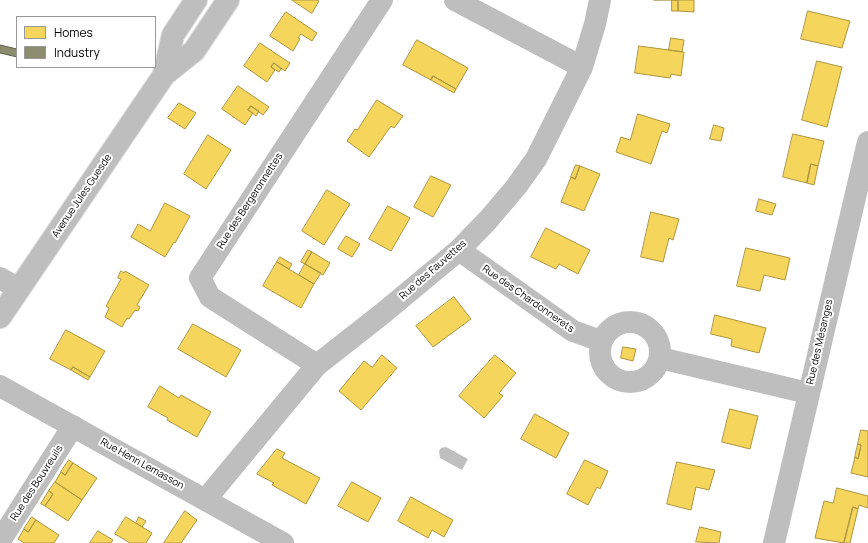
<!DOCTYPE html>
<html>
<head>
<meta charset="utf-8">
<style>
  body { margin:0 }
  #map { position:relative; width:868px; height:543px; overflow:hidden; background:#fff; font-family:Manrope,sans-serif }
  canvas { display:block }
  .legend { position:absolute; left:16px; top:16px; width:140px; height:52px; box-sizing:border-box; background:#fff; border:1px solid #999; margin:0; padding:5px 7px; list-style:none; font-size:12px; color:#000 }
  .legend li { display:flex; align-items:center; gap:8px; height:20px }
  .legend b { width:20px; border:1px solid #999 }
</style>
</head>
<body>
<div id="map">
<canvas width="868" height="543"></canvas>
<ul class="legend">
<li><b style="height:11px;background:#f6d55c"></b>Homes</li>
<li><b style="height:11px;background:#8c8c6e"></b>Industry</li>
</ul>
</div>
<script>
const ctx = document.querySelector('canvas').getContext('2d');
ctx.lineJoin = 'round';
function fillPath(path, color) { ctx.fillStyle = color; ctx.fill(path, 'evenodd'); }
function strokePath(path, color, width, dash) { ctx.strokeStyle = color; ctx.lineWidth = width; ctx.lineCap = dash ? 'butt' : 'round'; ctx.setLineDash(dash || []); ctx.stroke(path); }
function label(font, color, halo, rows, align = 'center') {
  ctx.font = font + ' Manrope,sans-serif'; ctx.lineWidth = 4; ctx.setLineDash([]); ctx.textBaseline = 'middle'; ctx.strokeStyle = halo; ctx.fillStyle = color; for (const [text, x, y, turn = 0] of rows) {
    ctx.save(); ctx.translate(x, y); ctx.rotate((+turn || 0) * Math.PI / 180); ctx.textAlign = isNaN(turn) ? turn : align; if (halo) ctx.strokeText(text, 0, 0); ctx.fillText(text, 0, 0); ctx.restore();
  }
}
fillPath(new Path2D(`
  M 446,447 L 468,459 L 462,470 L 440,458 L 439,451 L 441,448 Z`), '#bfbfbf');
const homes = new Path2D(`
  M 292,0 L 317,0 L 319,1 L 312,13 Z
  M 654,0 L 694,0 L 694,12 L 678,11 L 678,0 Z
  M 672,0 L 678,0 L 678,11 L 672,11 Z
  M 808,11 L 850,21 L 842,48 L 801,39 Z
  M 286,12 L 317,33 L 312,41 L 301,34 L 298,38 L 300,39 L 293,51 L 270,36 Z
  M 671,38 L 684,40 L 682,52 L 669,50 Z
  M 417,40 L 468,68 L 456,89 L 433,76 L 431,80 L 403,65 Z
  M 260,43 L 290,63 L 285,71 L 274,63 L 271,67 L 275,70 L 267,82 L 244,66 Z
  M 639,46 L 684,52 L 681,76 L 671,74 L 670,78 L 635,73 Z
  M 817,61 L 842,67 L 827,127 L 802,120 Z
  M 274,63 L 281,69 L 279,72 L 271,67 Z
  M 433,76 L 456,89 L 454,93 L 431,80 Z
  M 238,86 L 269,107 L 263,115 L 251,106 L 248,110 L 253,113 L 245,125 L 222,109 Z
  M 377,100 L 403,116 L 394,128 L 391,126 L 369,157 L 347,141 L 355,129 L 357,130 Z
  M 179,103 L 196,113 L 185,129 L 168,118 Z
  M 251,106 L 259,111 L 256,116 L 248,110 Z
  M 638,114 L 670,124 L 667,133 L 662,131 L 651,164 L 616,152 L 621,137 L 630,140 Z
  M 714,125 L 724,128 L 721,141 L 710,139 Z
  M 793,134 L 824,141 L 818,166 L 811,164 L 807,183 L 783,177 Z
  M 208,135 L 231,150 L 206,189 L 184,174 Z
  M 811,164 L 818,166 L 814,185 L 807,183 Z
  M 576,165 L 580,166 L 575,179 L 571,177 Z
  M 580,166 L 600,174 L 584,211 L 561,202 L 571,177 L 575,179 Z
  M 431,176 L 451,185 L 433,217 L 414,207 Z
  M 327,190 L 350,204 L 324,245 L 302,231 Z
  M 759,199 L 776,204 L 772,215 L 756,211 Z
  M 165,203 L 190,216 L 175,243 L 174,242 L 165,257 L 131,237 L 138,224 L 150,231 Z
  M 388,206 L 410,218 L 391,251 L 369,239 Z
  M 651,212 L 679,219 L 673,240 L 669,238 L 663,262 L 641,257 Z
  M 546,228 L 590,250 L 578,274 L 559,264 L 556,269 L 531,257 Z
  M 346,236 L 360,244 L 352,257 L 338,249 Z
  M 746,248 L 790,258 L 785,280 L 764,275 L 760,291 L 737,286 Z
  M 308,250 L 312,252 L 305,264 L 301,262 Z
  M 312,252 L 330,263 L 323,275 L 305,264 Z
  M 280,257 L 292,264 L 289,269 L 277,262 Z
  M 277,262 L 314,284 L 301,308 L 263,286 Z
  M 305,264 L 321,273 L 314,284 L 299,275 Z
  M 121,271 L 124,273 L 125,271 L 149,285 L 137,305 L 140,307 L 138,311 L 135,310 L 129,319 L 127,318 L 122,327 L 105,317 L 109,308 L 106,306 L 121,279 L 118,278 Z
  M 454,297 L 471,319 L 433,347 L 416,326 Z
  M 715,315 L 766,328 L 759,353 L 731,346 L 732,339 L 711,334 Z
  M 193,324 L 241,350 L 226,377 L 178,349 Z
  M 66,330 L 105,351 L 90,377 L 73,367 L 71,370 L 50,359 Z
  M 623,347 L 636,349 L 633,361 L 621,358 Z
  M 382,355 L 397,368 L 361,410 L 339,391 L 364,361 L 372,367 Z
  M 495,355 L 516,373 L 499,393 L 503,396 L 484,418 L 459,396 Z
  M 73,367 L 90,377 L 88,380 L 71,370 Z
  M 160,386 L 179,398 L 181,395 L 211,412 L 197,437 L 167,420 L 168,418 L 148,407 Z
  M 730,409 L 758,416 L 750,449 L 722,442 Z
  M 535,414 L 569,433 L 556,458 L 521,439 Z
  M 861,430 L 868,431 L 868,477 L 851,473 L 855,457 L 858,459 L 861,445 L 858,444 Z
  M 858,444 L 861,445 L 858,459 L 855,457 Z
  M 277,449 L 285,453 L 282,458 L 320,478 L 306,504 L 272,485 L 274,483 L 257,474 Z
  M 69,460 L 73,463 L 65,475 L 61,472 Z
  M 585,460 L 608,471 L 600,489 L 597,487 L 588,505 L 567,494 Z
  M 677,462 L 715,470 L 709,490 L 696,487 L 691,510 L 667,504 Z
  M 73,463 L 97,478 L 82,500 L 55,482 L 61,472 L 65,475 Z
  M 55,482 L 82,500 L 68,521 L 45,506 L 53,494 L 49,491 Z
  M 352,482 L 381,498 L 368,522 L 338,506 Z
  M 837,488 L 868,496 L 868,508 L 859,505 L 858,509 L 853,507 L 844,543 L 815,538 L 824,501 L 833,503 Z
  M 49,491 L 53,494 L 45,506 L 41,504 Z
  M 411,497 L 453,520 L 444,537 L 432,530 L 428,538 L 398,521 Z
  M 853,507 L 858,509 L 850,543 L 844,543 Z
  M 185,511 L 197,520 L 181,543 L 164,543 Z
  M 32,517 L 36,520 L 28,532 L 24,529 Z
  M 126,517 L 152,533 L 146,543 L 130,543 L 115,534 Z
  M 139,517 L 146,521 L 142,527 L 136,523 Z
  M 36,520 L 59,535 L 54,543 L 24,543 L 18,539 L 24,529 L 28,532 Z
  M 700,527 L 721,532 L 719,543 L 696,542 Z
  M 98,531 L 113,540 L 111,543 L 90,543 Z`);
fillPath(homes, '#f6d55c');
strokePath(homes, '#ac9540', 1);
const industry = new Path2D(`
  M 0,45 L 17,49 L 17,57 L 0,53 Z`);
fillPath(industry, '#8c8c6e');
strokePath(industry, '#62624d', 1);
const major = new Path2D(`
  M 164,75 L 173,35 L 196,0
  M 0,317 L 164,75 L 194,51 L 228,0`);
strokePath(major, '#dbdbdb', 24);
strokePath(new Path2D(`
  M 455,0 L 582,67
  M 459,250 L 573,331 L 601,341
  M 0,278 L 19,289
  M600 352a30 30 0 1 1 60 0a30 30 0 1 1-60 0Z
  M 660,358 L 808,393
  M 317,365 L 210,297 L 200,278 L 382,0
  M 0,386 L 283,543
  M 206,499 L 317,365 L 382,314 L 459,250 L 488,220 L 516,187 L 536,159 L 582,67 L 595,24 L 600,0
  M 0,541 L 73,426
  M 774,543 L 868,142`), '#bebebe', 22);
strokePath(major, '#bebebe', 22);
label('10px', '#000', '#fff', [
  ["Avenue Jules Guesde",82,196,-56],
  ["Rue des Bergeronnettes",250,201,-57],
  ["Rue des Fauvettes",433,270,-41],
  ["Rue des Chardonnerets",528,299,35],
  ["Rue des Mésanges",820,342,-77],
  ["Rue Henri Lemasson",142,464,29],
  ["Rue des Bouvreuils",37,483,-57]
]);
</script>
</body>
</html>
